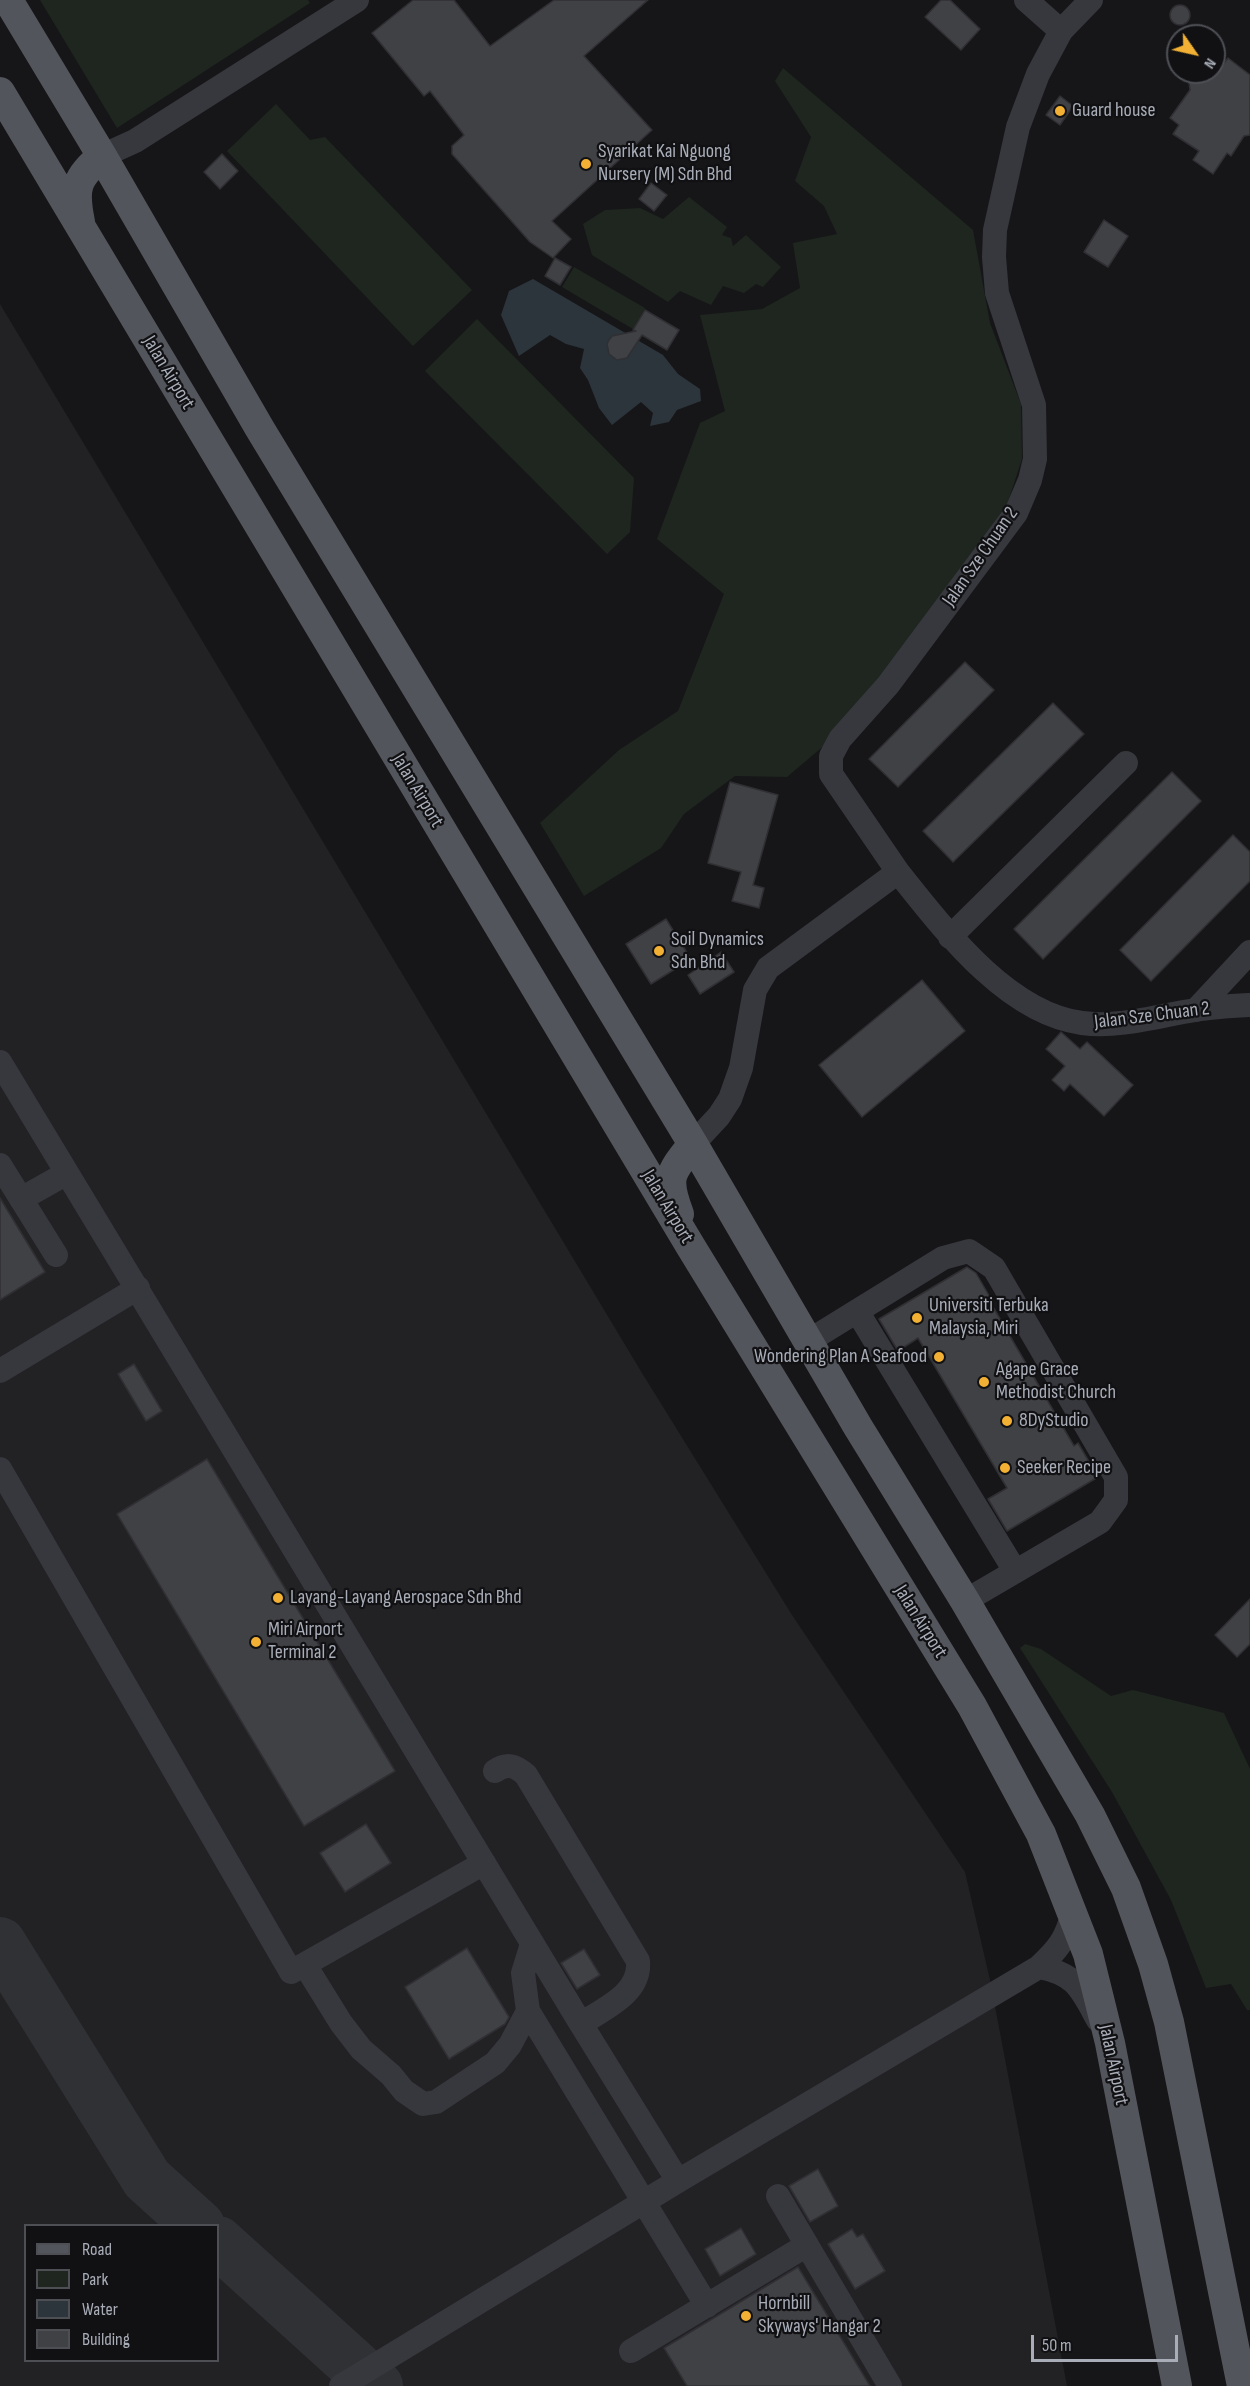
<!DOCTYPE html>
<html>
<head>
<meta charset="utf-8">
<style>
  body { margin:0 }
  #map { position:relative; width:1250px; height:2386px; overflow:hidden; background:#161618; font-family:"Sofia Sans Condensed",sans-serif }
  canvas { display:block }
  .legend { position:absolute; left:24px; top:2224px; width:195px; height:138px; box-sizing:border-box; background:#111113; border:2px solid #4d4f55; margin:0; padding:8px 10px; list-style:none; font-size:18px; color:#a8adb8 }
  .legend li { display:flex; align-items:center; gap:12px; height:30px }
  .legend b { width:30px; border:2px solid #4d4f55 }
  .north { position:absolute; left:1166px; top:24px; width:60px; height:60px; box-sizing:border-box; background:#111113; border:2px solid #4d4f55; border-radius:50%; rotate:124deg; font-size:16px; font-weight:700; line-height:24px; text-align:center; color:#a8adb8 }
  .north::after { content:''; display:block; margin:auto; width:21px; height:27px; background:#f2b134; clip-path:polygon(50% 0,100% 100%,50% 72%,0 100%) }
  .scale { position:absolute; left:1031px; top:2335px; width:147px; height:27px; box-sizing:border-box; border:3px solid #a8adb8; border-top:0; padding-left:8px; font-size:18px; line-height:21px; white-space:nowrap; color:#a8adb8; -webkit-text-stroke:4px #111113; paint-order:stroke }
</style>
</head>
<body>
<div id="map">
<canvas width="1250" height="2386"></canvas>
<ul class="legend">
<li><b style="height:8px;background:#53555c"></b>Road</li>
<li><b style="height:16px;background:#1e261f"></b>Park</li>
<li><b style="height:16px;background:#2c353c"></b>Water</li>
<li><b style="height:16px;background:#404145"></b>Building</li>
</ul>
<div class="north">N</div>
<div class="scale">50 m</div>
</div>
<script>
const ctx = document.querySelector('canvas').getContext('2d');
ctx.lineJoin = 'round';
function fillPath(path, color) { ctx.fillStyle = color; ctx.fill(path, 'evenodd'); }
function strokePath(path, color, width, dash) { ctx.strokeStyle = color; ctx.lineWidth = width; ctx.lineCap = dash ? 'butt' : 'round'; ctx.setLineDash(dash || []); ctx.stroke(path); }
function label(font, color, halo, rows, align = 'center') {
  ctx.font = font + ' "Sofia Sans Condensed",sans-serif'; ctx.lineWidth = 4.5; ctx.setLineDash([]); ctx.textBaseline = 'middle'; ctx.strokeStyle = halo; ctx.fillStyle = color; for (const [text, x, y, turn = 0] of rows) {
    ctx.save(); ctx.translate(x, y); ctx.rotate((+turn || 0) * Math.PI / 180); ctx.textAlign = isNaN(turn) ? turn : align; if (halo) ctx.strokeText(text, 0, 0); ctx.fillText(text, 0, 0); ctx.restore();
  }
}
fillPath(new Path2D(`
  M 0,304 L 642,1373 L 792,1615 L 965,1872 L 990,1980 L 1067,2386 L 0,2386 ZM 26,2226 L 218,2226 L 218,2360 L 26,2360 Z`), '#222225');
fillPath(new Path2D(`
  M 40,0 L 308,0 L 310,3 L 117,128 Z
  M 783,68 L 973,230 L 990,323 L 1021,404 L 1022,459 L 1003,517 L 882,682 L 826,744 L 787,777 L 735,776 L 684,814 L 661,848 L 584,896 L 540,823 L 619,750 L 678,711 L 724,594 L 657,539 L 700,423 L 725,411 L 700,315 L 762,309 L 800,288 L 793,243 L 837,234 L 824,206 L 795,181 L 811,137 L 775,81 Z
  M 276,104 L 310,140 L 325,137 L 472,290 L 413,346 L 227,151 Z
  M 689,197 L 727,227 L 722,235 L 731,238 L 733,246 L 746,235 L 781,267 L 763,287 L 756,284 L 744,293 L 723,286 L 711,305 L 680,291 L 668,302 L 592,255 L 583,224 L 605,210 L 640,208 L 663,219 Z
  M 574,267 L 645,308 L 633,329 L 562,287 Z
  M 477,319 L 634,478 L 630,532 L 607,554 L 425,371 Z
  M 1025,1644 L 1041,1649 L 1111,1696 L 1133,1690 L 1224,1713 L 1250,1769 L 1250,2010 L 1247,2010 L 1231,1984 L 1206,1988 L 1171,1900 L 1112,1792 L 1020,1648 Z`), '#1e261f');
fillPath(new Path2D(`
  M 533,279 L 663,355 L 678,374 L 700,389 L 701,401 L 677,410 L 669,422 L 650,426 L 653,413 L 641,402 L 612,425 L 599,408 L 588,380 L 580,368 L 584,349 L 566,344 L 550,335 L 519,356 L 501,315 L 509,291 Z`), '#2c353c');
strokePath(new Path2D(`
  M 0,1943 L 147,2179 L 199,2226
  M 218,2242 L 377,2386`), '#303135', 52);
const building = new Path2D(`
  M 413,0 L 454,0 L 490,46 L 554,0 L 648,0 L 584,56 L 652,130 L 552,221 L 571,239 L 553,258 L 530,242 L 452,154 L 452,146 L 464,135 L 430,91 L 424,96 L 372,33 Z
  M 941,0 L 950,0 L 980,29 L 961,50 L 925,17 Z
  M1170 15a10 10 0 1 1 20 0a10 10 0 1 1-20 0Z
  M 1228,58 L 1250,75 L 1250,135 L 1244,136 L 1231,156 L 1227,153 L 1213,174 L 1193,160 L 1199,151 L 1173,134 L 1179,125 L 1170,118 L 1190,90 L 1189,83 L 1197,72 L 1214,72 L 1219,64 L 1222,66 Z
  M 1060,96 L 1073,106 L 1060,125 L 1046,115 Z
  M 222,154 L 238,171 L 220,189 L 204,172 Z
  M 651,183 L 667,195 L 654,211 L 639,199 Z
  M 1104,220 L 1128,236 L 1108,267 L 1084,252 Z
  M 555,258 L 571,267 L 560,285 L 545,276 Z
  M 645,310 L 679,330 L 667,350 L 642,335 L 627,358 L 617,360 L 609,354 L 607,344 L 609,340 L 612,336 L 636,331 L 633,330 Z
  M 965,662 L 994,690 L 898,787 L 869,759 Z
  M 1053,703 L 1084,734 L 953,862 L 923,831 Z
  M 1172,772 L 1201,801 L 1043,959 L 1014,929 Z
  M 730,782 L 778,795 L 753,885 L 764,888 L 759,908 L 732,901 L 741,872 L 708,863 Z
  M 1233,835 L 1250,852 L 1250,881 L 1151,981 L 1120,950 Z
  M 666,919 L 691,959 L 651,984 L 626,944 Z
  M 721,952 L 734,972 L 700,994 L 688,975 Z
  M 922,980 L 965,1031 L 862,1117 L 819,1065 Z
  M 1061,1032 L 1080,1049 L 1087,1042 L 1133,1085 L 1104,1116 L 1070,1084 L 1064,1091 L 1052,1080 L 1065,1066 L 1046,1049 Z
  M 0,1198 L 45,1272 L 0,1300 Z
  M 967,1267 L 976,1273 L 991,1299 L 989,1300 L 1074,1446 L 1078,1443 L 1098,1477 L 1007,1531 L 988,1499 L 1007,1488 L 918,1338 L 898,1351 L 879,1319 Z
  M 134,1364 L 162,1411 L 146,1421 L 118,1374 Z
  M 207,1459 L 395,1771 L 304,1826 L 117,1514 Z
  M 1250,1599 L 1250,1644 L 1237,1657 L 1215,1635 Z
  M 366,1824 L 391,1863 L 345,1892 L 320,1853 Z
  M 467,1948 L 509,2017 L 505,2024 L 449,2059 L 405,1987 Z
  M 584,1949 L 600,1975 L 577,1989 L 561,1963 Z
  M 818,2169 L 838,2206 L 810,2222 L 789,2186 Z
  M 741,2228 L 756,2254 L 720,2276 L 705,2249 Z
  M 852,2229 L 857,2237 L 863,2234 L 885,2271 L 855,2289 L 828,2244 Z
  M 798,2267 L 870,2386 L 687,2386 L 664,2348 Z`);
fillPath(building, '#404145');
strokePath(building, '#303034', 1.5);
strokePath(new Path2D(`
  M 1026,0 L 1061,31
  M 102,156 L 135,141 L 357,0
  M 898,872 C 943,928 1006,1013 1082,1023 C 1119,1028 1158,1016 1195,1010 C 1213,1007 1232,1006 1250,1005
  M 950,937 L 1126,763
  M 1196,1010 L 1250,952
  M 0,1062 L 581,2024
  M 693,1144 L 719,1116 L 730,1099 L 741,1068 L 755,990 L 768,968 L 898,872 L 831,774 L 831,756 L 840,739 L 888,685 L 1016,513 L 1030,480 L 1035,459 L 1034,405 L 997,293 L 994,257 L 995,230 L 1018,127 L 1038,74 L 1061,31 L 1091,0
  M 0,1165 L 56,1255
  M 21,1199 L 67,1173
  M 857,1311 L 1015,1571
  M 807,1342 L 943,1258 L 969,1251 L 994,1268 L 1116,1477 L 1116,1500 L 1100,1522 L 965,1601
  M 0,1371 L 138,1288
  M 0,1469 L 291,1972 L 484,1863
  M 495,1771 C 507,1763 515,1765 526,1775 L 638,1961 C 641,1994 604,2008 581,2024 L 678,2181 L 1039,1967 C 1057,1950 1066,1940 1072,1915
  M 532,1944 L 523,1973 L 528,2011 L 707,2306
  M 305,1965 L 341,2023 L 361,2049 L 391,2075 L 404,2091 L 423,2104 L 436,2102 L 495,2063 L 510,2045 L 528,2011
  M 1039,1967 C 1076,1974 1081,1989 1098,2020
  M 778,2196 L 890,2386
  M 631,2351 L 807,2245
  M 341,2386 L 678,2181`), '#37383d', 24);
strokePath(new Path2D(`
  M 8,0 L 102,156 L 260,429 L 693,1144 L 858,1427 L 965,1601 L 1090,1815 L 1126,1888 L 1153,1964 L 1169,2022 L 1242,2386
  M 0,92 L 691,1247 L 972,1706 L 1041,1834 L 1088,1954 L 1110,2043 L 1177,2386
  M 80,222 C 73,188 76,178 102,156
  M 679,1214 C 665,1177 670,1173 693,1144`), '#53555c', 30);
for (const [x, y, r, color] of [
  [1060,111,6,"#f2b134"],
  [586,164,6,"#f2b134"],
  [659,951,6,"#f2b134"],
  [917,1318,6,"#f2b134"],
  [939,1357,6,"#f2b134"],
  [984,1382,6,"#f2b134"],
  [1007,1421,6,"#f2b134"],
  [1005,1468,6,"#f2b134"],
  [278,1598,6,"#f2b134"],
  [256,1642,6,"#f2b134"],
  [746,2316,6,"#f2b134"]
]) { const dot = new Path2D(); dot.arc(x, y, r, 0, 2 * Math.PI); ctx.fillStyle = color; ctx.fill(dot); strokePath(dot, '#111113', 2); }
label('20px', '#a8adb8', '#111113', [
  ["Guard house",1072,111],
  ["Syarikat Kai Nguong",598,152],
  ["Nursery (M) Sdn Bhd",598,175],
  ["Soil Dynamics",671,940],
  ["Sdn Bhd",671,963],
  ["Universiti Terbuka",929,1306],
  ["Malaysia, Miri",929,1329],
  ["Wondering Plan A Seafood",927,1357,"right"],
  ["Agape Grace",996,1370],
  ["Methodist Church",996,1393],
  ["8DyStudio",1019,1421],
  ["Seeker Recipe",1017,1468],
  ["Layang-Layang Aerospace Sdn Bhd",290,1598],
  ["Miri Airport",268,1630],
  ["Terminal 2",268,1653],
  ["Hornbill",758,2304],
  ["Skyways' Hangar 2",758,2327]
], 'left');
label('20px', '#a8adb8', '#111113', [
  ["Jalan Airport",168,373,59],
  ["Jalan Sze Chuan 2",981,557,-55],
  ["Jalan Airport",417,791,59],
  ["Jalan Sze Chuan 2",1152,1016,-7],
  ["Jalan Airport",667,1207,59],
  ["Jalan Airport",920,1622,58],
  ["Jalan Airport",1113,2065,78]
]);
</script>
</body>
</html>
